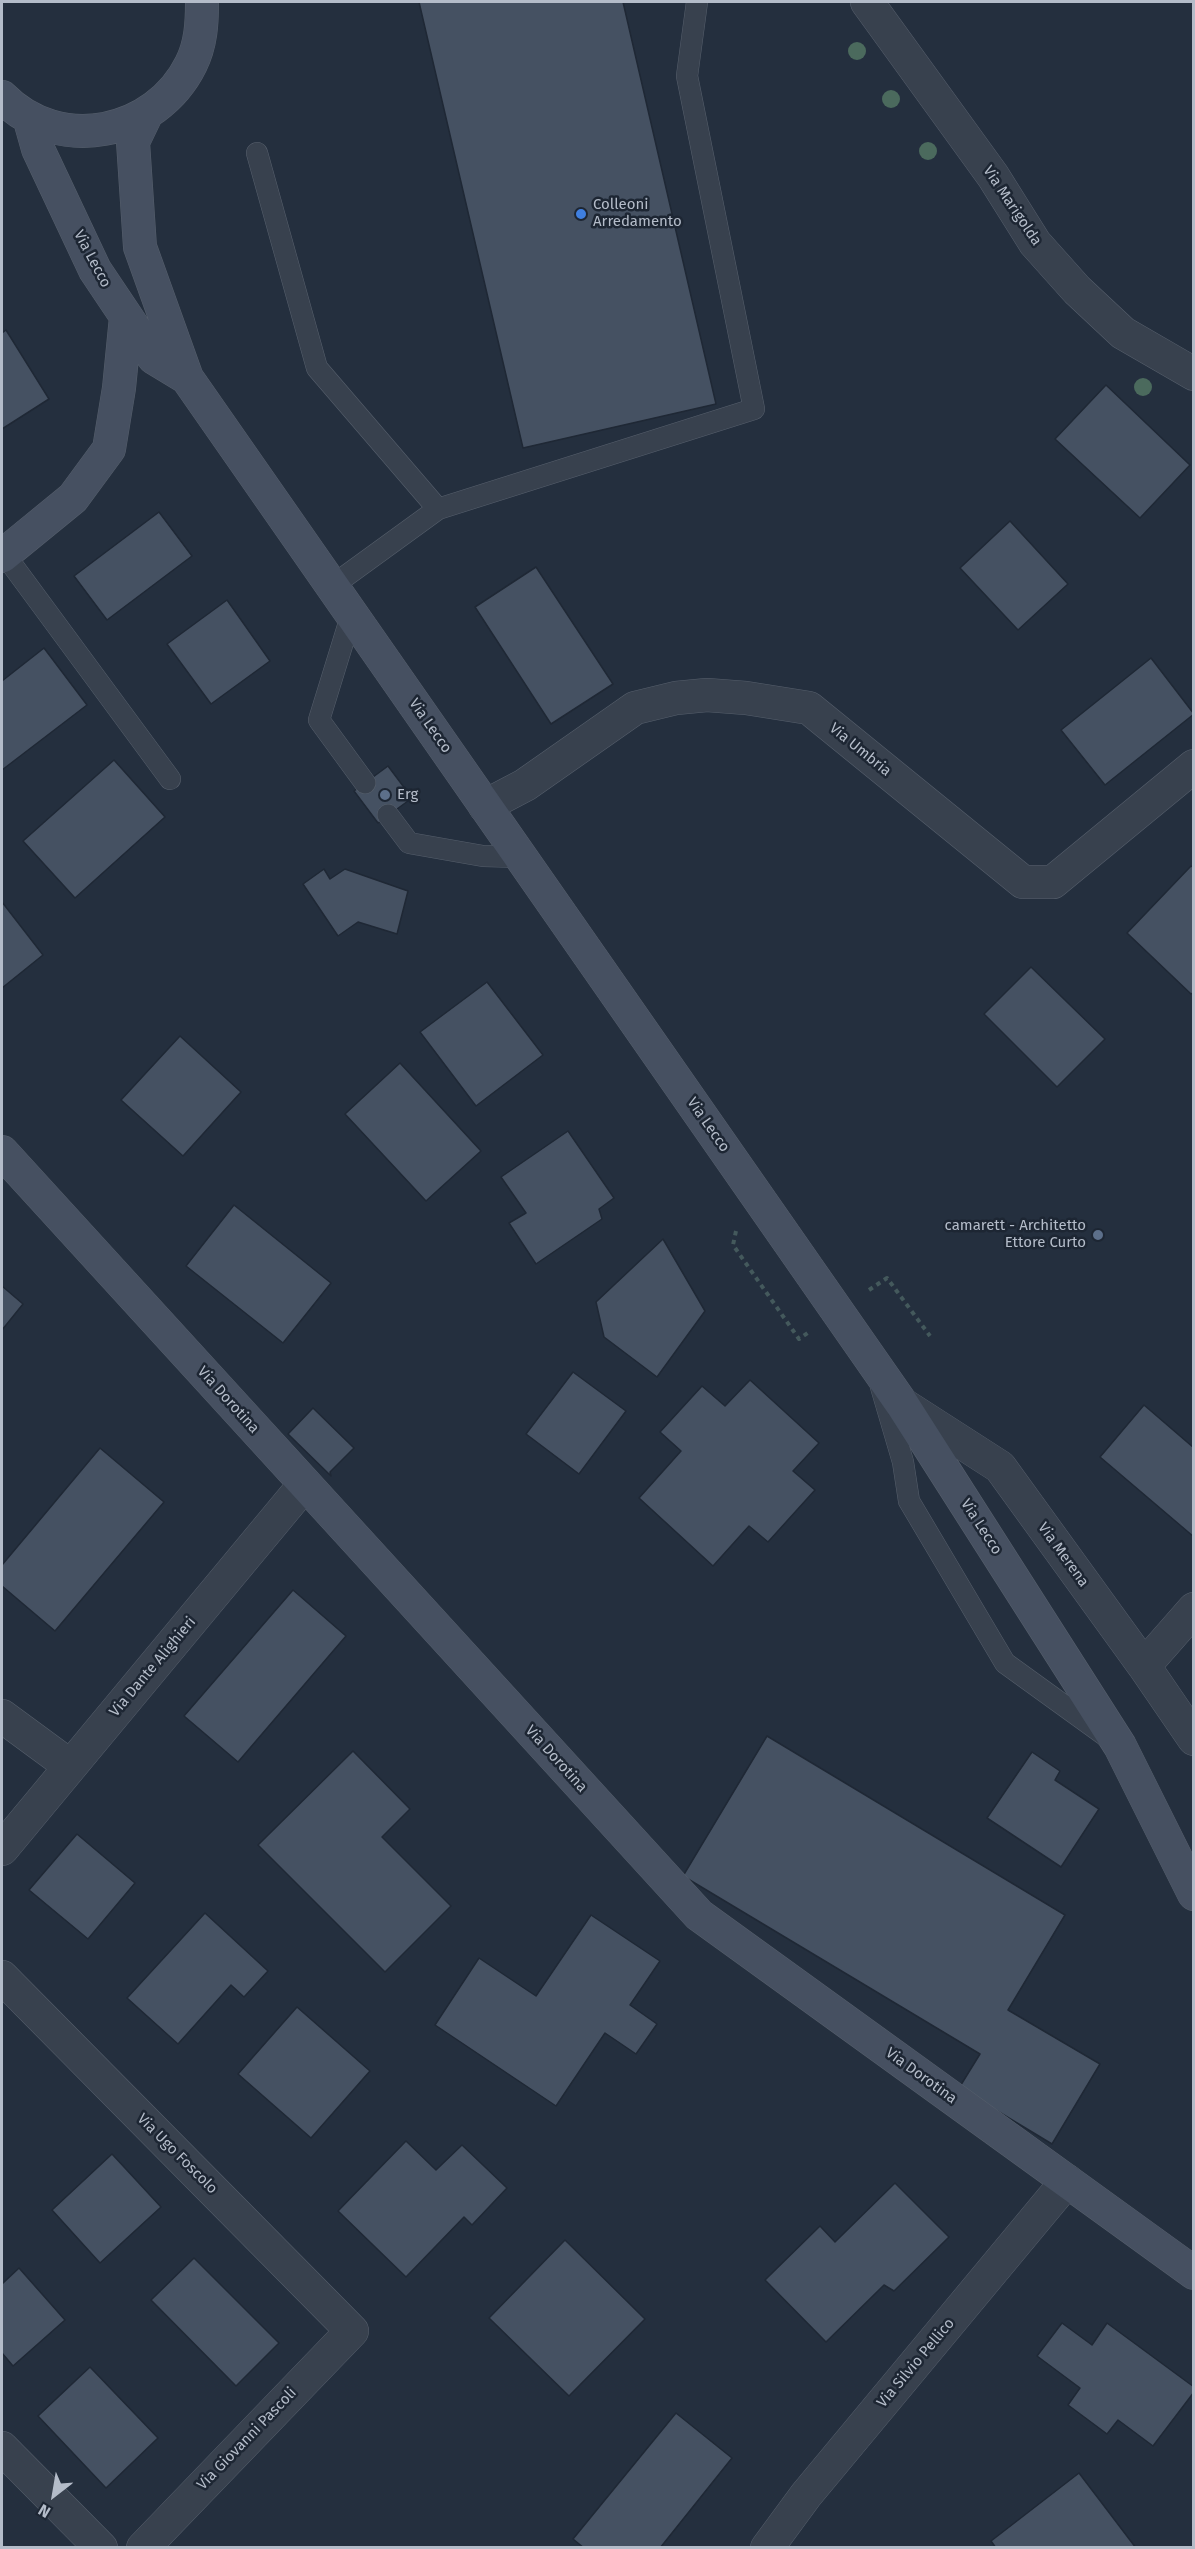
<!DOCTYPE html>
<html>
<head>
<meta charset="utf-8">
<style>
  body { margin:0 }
  #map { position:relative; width:1195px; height:2549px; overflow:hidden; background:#242f3e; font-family:"Fira Sans",sans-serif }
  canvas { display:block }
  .frame { position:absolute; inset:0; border:3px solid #b4bcc9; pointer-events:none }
  .north { position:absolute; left:24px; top:2465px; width:60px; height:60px; -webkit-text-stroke:4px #1d2633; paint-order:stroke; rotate:211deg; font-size:16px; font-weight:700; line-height:24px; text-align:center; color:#b4bcc9 }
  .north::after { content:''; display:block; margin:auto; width:21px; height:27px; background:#b4bcc9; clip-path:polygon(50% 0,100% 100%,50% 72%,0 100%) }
</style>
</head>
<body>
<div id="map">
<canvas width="1195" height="2549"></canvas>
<div class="frame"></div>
<div class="north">N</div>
</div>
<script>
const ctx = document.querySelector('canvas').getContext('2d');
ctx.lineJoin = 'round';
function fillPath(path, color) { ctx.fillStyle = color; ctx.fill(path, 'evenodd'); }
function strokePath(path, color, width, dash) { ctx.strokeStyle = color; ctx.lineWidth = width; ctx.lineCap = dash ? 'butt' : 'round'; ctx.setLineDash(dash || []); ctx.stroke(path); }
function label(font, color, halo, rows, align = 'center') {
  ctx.font = font + ' "Fira Sans",sans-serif'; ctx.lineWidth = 5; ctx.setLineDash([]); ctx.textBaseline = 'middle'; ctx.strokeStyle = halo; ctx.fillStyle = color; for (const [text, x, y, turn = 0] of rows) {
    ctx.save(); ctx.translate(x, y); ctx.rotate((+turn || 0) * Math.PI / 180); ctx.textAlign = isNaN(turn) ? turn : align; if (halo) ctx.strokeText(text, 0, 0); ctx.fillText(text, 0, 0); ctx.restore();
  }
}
const building = new Path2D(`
  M 419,2 L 623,2 L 716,404 L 523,448 Z
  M 6,330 L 49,399 L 2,429 L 2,333 Z
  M 1106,385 L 1190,465 L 1140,518 L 1055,439 Z
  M 159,512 L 192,556 L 107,620 L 74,576 Z
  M 1010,521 L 1068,584 L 1018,630 L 960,568 Z
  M 536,567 L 613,684 L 551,724 L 475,607 Z
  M 227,600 L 270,661 L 211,704 L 167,644 Z
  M 44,648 L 87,705 L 2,770 L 2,681 Z
  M 1151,658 L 1194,714 L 1105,785 L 1061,730 Z
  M 114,760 L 165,817 L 75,898 L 23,841 Z
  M 388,766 L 412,798 L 378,823 L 354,791 Z
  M 1191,866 L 1194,868 L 1194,992 L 1191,994 L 1127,933 Z
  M 324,869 L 330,879 L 345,869 L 408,891 L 397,934 L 358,922 L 338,936 L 303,884 Z
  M 2,902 L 43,955 L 2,988 Z
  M 1031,967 L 1105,1039 L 1057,1087 L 984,1014 Z
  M 487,982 L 543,1055 L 476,1106 L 420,1032 Z
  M 180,1036 L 241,1092 L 183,1156 L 121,1100 Z
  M 400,1063 L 481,1151 L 426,1201 L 345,1114 Z
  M 568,1131 L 614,1198 L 599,1209 L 602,1219 L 536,1264 L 509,1223 L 526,1213 L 501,1177 Z
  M 234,1205 L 331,1283 L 283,1343 L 186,1266 Z
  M 663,1239 L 705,1311 L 657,1377 L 604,1337 L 596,1302 Z
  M 2,1286 L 23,1304 L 2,1330 Z
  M 573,1372 L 626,1411 L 579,1474 L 526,1434 Z
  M 750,1380 L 819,1443 L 793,1471 L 815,1490 L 768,1542 L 749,1526 L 713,1566 L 639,1498 L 681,1451 L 660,1432 L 702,1386 L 725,1406 Z
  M 1144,1405 L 1194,1448 L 1194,1537 L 1100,1457 Z
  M 313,1408 L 354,1448 L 330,1472 L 331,1476 L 288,1434 Z
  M 100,1448 L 164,1502 L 55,1631 L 2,1586 L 2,1565 Z
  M 293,1590 L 346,1636 L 238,1762 L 184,1716 Z
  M 767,1736 L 1065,1915 L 1008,2010 L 1100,2064 L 1052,2144 L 959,2088 L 980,2054 L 683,1876 Z
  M 353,1751 L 410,1809 L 382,1837 L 451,1906 L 385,1972 L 258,1845 Z
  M 1032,1752 L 1060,1771 L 1055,1780 L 1099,1809 L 1061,1867 L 987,1818 Z
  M 77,1834 L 135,1883 L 88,1939 L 29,1890 Z
  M 205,1913 L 268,1971 L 244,1997 L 231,1985 L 178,2044 L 127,1998 Z
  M 591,1915 L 660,1961 L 630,2005 L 657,2024 L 636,2054 L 605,2033 L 556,2106 L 435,2025 L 479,1958 L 536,1996 Z
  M 297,2007 L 370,2071 L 311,2138 L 238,2074 Z
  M 406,2141 L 436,2170 L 462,2145 L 507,2188 L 472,2225 L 464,2217 L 406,2277 L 338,2211 Z
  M 112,2154 L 161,2207 L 100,2263 L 52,2210 Z
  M 895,2183 L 949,2237 L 894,2291 L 884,2285 L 826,2342 L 765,2280 L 820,2226 L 835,2242 Z
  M 565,2240 L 645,2319 L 569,2396 L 489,2318 Z
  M 194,2258 L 279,2343 L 236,2386 L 151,2300 Z
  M 19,2268 L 65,2320 L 13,2366 L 2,2353 L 2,2284 Z
  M 1062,2323 L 1092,2345 L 1107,2323 L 1194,2387 L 1194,2392 L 1153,2446 L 1118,2420 L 1107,2434 L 1068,2405 L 1080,2388 L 1037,2356 Z
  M 90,2367 L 158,2438 L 106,2488 L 38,2416 Z
  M 676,2413 L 732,2458 L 660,2548 L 584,2548 L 573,2539 Z
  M 1079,2473 L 1136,2548 L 996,2548 L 991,2541 Z`);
fillPath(building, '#455162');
strokePath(building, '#1f2835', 1.5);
const lane = new Path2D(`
  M 257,153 L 317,368 L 438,509 L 332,586
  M 438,509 L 754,409 L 687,76 L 697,2
  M 2,551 L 170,779
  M 352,613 L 319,720 L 365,783
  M 388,815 L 409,843 L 483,856 L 520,857
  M 881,1387 L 903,1462 L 909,1501 L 1005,1663 L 1106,1736`);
const street = new Path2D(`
  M 867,2 L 993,176 L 1035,243 L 1077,290 L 1123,333 L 1194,374
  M 485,806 L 525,785 L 635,708 L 676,698 L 707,695 L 746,698 L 809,708 L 1023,882 L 1053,882 L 1194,766
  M 902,1404 L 1000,1467 L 1144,1666 L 1194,1739
  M 1144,1666 L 1194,1609
  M 2,1716 L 70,1766
  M 2,1849 L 305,1484
  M 2,1977 L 352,2331 L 143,2548
  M 2,2448 L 101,2548
  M 767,2548 L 806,2495 L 1067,2181`);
const secondary = new Path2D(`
  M 2,97 C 59,155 156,135 191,64 C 201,44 202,23 202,2
  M 146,115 L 133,142 L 140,247 L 187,378 L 902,1404 L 1120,1746 L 1194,1894
  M 29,117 L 38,149 L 95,270 L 154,358 L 187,378
  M 2,556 L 73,498 L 109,449 L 119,388 L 126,317
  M 2,1152 L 699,1915 L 1194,2273`);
strokePath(lane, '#565f6c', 22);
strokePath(street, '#565f6c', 34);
strokePath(secondary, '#565f6c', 34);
strokePath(new Path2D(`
  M 736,1231 L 733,1245 L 799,1339 L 809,1332
  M 869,1290 L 887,1278 L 930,1336`), '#44595c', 4, [4.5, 4.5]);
strokePath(lane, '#38414e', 21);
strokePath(street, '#38414e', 33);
strokePath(secondary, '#465061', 33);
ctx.fillStyle = '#4b6a5d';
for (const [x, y] of [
  [857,51],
  [891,99],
  [928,151],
  [1143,387]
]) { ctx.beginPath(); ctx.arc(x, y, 9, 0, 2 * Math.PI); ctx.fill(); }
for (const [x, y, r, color] of [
  [581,214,6,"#3f7fe0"],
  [385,795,6,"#5c6f8a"],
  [1098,1235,6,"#5c6f8a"]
]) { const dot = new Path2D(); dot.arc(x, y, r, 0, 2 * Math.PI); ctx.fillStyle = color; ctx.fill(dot); strokePath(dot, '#1d2633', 2); }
label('15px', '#b4bcc9', '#1d2633', [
  ["Colleoni",593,205],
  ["Arredamento",593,222],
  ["Erg",397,795],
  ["camarett - Architetto",1086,1226,"right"],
  ["Ettore Curto",1086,1243,"right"]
], 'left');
label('15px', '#b4bcc9', '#1d2633', [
  ["Via Marigolda",1012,206,56],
  ["Via Lecco",92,259,62],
  ["Via Lecco",430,726,55],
  ["Via Umbria",860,750,39],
  ["Via Lecco",708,1125,55],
  ["Via Dorotina",228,1400,48],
  ["Via Lecco",981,1527,57],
  ["Via Merena",1063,1555,54],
  ["Via Dante Alighieri",153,1667,-50],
  ["Via Dorotina",556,1759,48],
  ["Via Dorotina",921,2076,36],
  ["Via Ugo Foscolo",177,2154,45],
  ["Via Silvio Pellico",916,2363,-50],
  ["Via Giovanni Pascoli",247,2439,-46]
]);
</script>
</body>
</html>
